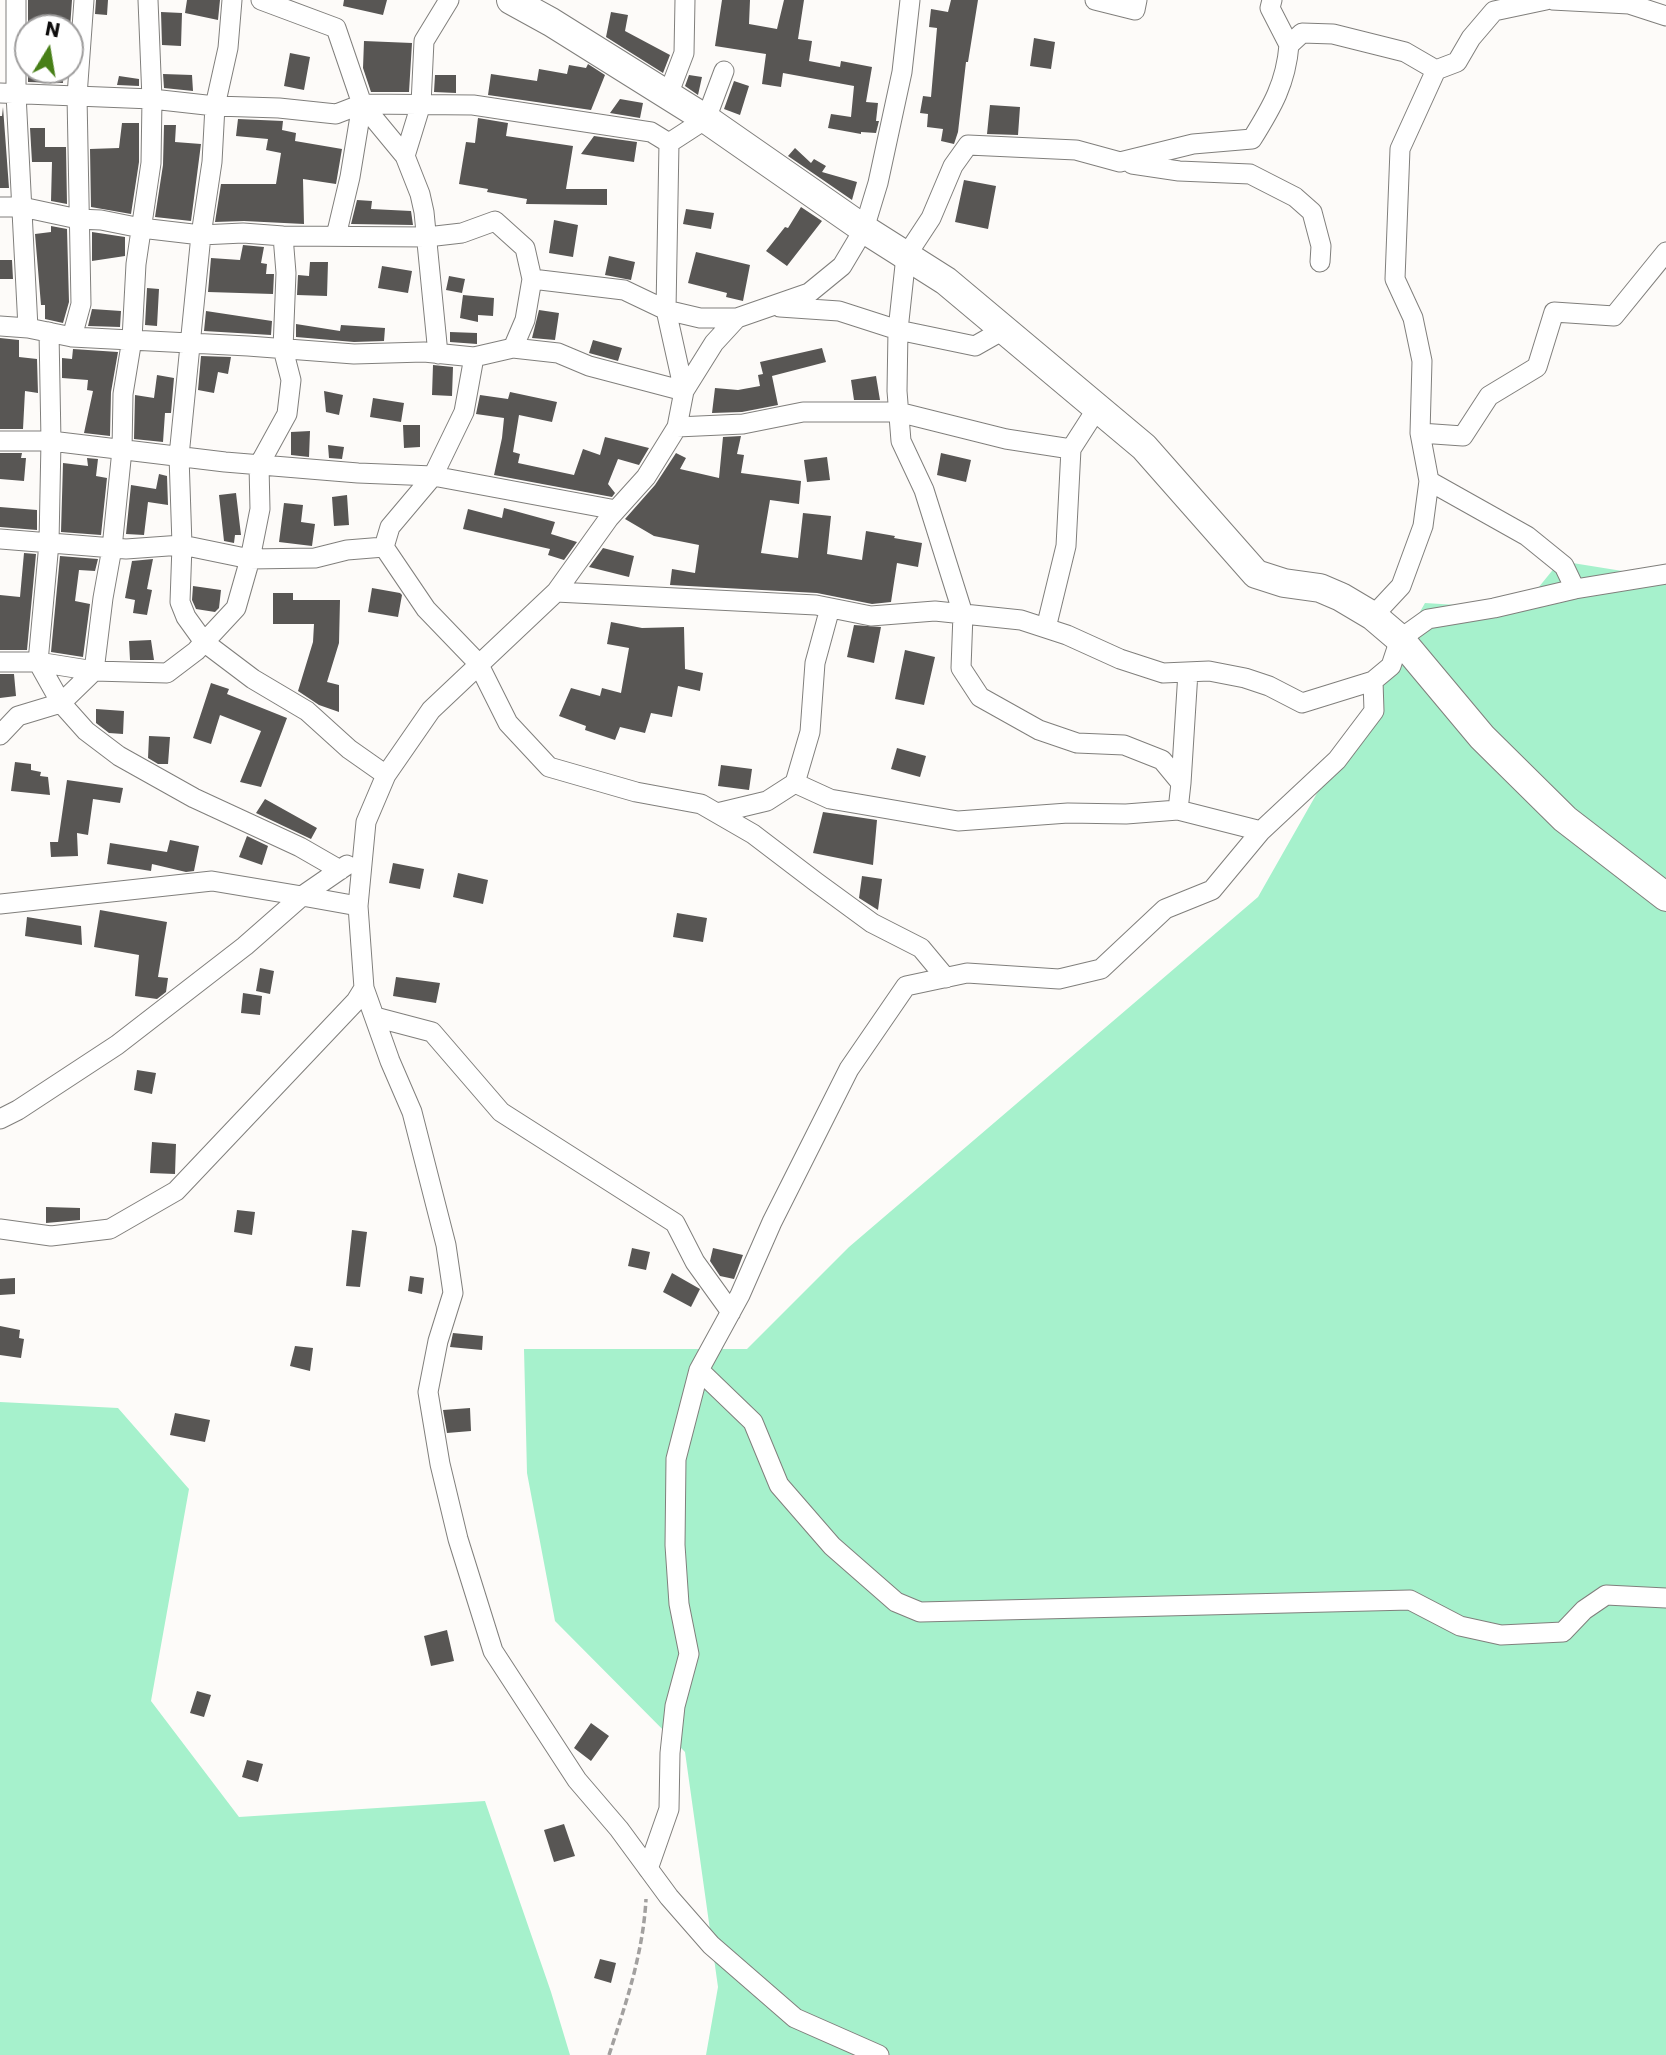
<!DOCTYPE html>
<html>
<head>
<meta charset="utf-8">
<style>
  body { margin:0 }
  #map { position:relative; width:1666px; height:2055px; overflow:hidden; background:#fdfbf9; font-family:Poppins,sans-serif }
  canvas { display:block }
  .north { position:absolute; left:14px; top:14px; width:70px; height:70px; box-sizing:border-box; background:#fff; border:2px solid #9f9e9e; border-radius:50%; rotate:11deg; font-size:19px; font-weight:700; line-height:28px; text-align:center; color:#0e0d0d }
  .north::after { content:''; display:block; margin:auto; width:24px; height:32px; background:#477f17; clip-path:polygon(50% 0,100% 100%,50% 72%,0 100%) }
</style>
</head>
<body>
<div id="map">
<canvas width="1666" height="2055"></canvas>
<div class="north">N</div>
</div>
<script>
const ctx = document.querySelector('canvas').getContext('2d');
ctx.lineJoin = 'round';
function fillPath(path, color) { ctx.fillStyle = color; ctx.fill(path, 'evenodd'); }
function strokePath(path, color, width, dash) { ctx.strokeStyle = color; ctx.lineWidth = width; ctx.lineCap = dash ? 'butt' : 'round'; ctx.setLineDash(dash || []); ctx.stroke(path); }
fillPath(new Path2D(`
  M 1560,561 L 1666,578 L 1666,2055 L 706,2055 L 718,1987 L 685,1752 L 555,1621 L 527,1473 L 524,1349 L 747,1349 L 849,1247 L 1258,897 L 1425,603 L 1521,609 Z
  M 0,1402 L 118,1408 L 189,1489 L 151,1701 L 239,1817 L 485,1801 L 551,1992 L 570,2055 L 0,2055 Z`), '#a6f1cc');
fillPath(new Path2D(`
  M 28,0 L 72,0 L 70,28 L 28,28 Z
  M 96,0 L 108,0 L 107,15 L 95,14 Z
  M 187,0 L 220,0 L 218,20 L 185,13 Z
  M 344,0 L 387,0 L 383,15 L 343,6 Z
  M 722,0 L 750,0 L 749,24 L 777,29 L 784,0 L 804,0 L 798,39 L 812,41 L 809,61 L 840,67 L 841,61 L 872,67 L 866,102 L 878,103 L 876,121 L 879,121 L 876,133 L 861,132 L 861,134 L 828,128 L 831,114 L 851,117 L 854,86 L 783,73 L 781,87 L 762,84 L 766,54 L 715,46 Z
  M 951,0 L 978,0 L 968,62 L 966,62 L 958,132 L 954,144 L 941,141 L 943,129 L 927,127 L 928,114 L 920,113 L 923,96 L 931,97 L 937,28 L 929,27 L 931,9 L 948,12 Z
  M 161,12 L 182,13 L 181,46 L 162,45 Z
  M 611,12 L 628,15 L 625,31 L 670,55 L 663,73 L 606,37 Z
  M 1034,38 L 1055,42 L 1051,69 L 1030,66 Z
  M 364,41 L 412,43 L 409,92 L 371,92 L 363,68 Z
  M 290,53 L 310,57 L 304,90 L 284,86 Z
  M 588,64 L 605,75 L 591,110 L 488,95 L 491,74 L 537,81 L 539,69 L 567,74 L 569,65 L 586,68 Z
  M 28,70 L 62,70 L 63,83 L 28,82 Z
  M 163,74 L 192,75 L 193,91 L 164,88 Z
  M 435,75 L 456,75 L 456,93 L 434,92 Z
  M 689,75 L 702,77 L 698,95 L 685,86 Z
  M 119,76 L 139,79 L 139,86 L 117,85 Z
  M 734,81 L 749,86 L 740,115 L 724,109 Z
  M 620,99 L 643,103 L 640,118 L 610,113 Z
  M 990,105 L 1020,107 L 1018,135 L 987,134 Z
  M 3,107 L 9,188 L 0,188 L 0,116 L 2,116 Z
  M 478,118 L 508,123 L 506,136 L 573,146 L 566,189 L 607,189 L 607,205 L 526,204 L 527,199 L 487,192 L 488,189 L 459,184 L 466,142 L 475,143 Z
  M 238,119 L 283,121 L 282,130 L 296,133 L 295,141 L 342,149 L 336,184 L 303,179 L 304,224 L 244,221 L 215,222 L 221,184 L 276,184 L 281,153 L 266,150 L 268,139 L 236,136 Z
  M 122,123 L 139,123 L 139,162 L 131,214 L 91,207 L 90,149 L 119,148 Z
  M 164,125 L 176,125 L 175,142 L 201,144 L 191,221 L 155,217 L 163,165 Z
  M 30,128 L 45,128 L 45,147 L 66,147 L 67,204 L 51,201 L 52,162 L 32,162 Z
  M 594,136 L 637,142 L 634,162 L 581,154 Z
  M 795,148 L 811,163 L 814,159 L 826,166 L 822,172 L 857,182 L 852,200 L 788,156 Z
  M 964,180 L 996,186 L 988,229 L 955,222 Z
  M 357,200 L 372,201 L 371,209 L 411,211 L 413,225 L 351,224 Z
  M 801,207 L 822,221 L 787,266 L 766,251 L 785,227 L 788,228 Z
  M 686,209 L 714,213 L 711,229 L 683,224 Z
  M 554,220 L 578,225 L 573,257 L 549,253 Z
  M 51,226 L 67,229 L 69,302 L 63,323 L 45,319 L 45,305 L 41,305 L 35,234 L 51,232 Z
  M 92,232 L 125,237 L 125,256 L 92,261 Z
  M 243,245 L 264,247 L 261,263 L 267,264 L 266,274 L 274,274 L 273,294 L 208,292 L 211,258 L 240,260 Z
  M 696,252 L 750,265 L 743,301 L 726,297 L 727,293 L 688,283 Z
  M 609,256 L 635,262 L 631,280 L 605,275 Z
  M 0,260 L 12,260 L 13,279 L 0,279 Z
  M 310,262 L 328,262 L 327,296 L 297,295 L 298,275 L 309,276 Z
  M 382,266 L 412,271 L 408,293 L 378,288 Z
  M 449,276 L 465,279 L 462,293 L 446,290 Z
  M 147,288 L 159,289 L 157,326 L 145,325 Z
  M 463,295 L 494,298 L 493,316 L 478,315 L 478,322 L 460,318 Z
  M 92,309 L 121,311 L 120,327 L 88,326 Z
  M 539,310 L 559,313 L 555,340 L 532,338 Z
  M 206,311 L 272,321 L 271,335 L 204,331 Z
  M 296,324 L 340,331 L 341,325 L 385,328 L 384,341 L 354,342 L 296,337 Z
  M 450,332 L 477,333 L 477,344 L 450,342 Z
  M 0,338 L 19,340 L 19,357 L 37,359 L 38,393 L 25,391 L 23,429 L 0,429 Z
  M 593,340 L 622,348 L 618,361 L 589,353 Z
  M 822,348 L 826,362 L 772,376 L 778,405 L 742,412 L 712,413 L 715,388 L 738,390 L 760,386 L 758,375 L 763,374 L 760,362 Z
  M 73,349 L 118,352 L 111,392 L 110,436 L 84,433 L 93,391 L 87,390 L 88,380 L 62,378 L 62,358 L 72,359 Z
  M 201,356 L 231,357 L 228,374 L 218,372 L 214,393 L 198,390 Z
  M 433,365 L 453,367 L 452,396 L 432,395 Z
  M 157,375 L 174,378 L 171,413 L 165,413 L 163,442 L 134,439 L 135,395 L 154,398 Z
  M 876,376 L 880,400 L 854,400 L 851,380 Z
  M 324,391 L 343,395 L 339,415 L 326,412 Z
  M 510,392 L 557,402 L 552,422 L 519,415 L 513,452 L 520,454 L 518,463 L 574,475 L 583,449 L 600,455 L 605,437 L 649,448 L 639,465 L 618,459 L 608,484 L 615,493 L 612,497 L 494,475 L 502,438 L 504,418 L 476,414 L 480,395 L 508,399 Z
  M 373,398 L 404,403 L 401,422 L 370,417 Z
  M 403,425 L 420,425 L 420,447 L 404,448 Z
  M 310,431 L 309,457 L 291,455 L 291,432 Z
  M 741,436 L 737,454 L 744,455 L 741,473 L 801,481 L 799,504 L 770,500 L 761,553 L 798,558 L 803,513 L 831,516 L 827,554 L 862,560 L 866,531 L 895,536 L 894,538 L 922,543 L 918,567 L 897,563 L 891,602 L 872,604 L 817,593 L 670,585 L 672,569 L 695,573 L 699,545 L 654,536 L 625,519 L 655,485 L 676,453 L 686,458 L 680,469 L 719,478 L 723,437 Z
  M 328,445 L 344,447 L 342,459 L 329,458 Z
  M 0,453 L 22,453 L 21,458 L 26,458 L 24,481 L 0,479 Z
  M 941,453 L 971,460 L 966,482 L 937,475 Z
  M 827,457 L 830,480 L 807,482 L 804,460 Z
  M 87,458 L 98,459 L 96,476 L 107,478 L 101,535 L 61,532 L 63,463 L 88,466 Z
  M 159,474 L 167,476 L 168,505 L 148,502 L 144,535 L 126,534 L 131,485 L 156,489 Z
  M 236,493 L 241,535 L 235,535 L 234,543 L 224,541 L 219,495 Z
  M 347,495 L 349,525 L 334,526 L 332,497 Z
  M 284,503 L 303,505 L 301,522 L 315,524 L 312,546 L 279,542 Z
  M 0,507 L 37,510 L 37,530 L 0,527 Z
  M 504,508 L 555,522 L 551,534 L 577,542 L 564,560 L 548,555 L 550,549 L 463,529 L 468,509 L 502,518 Z
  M 603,548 L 634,556 L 629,577 L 589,567 Z
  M 24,553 L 36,554 L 27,650 L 0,650 L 0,595 L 20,597 Z
  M 60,556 L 98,559 L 95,571 L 79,570 L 75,601 L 90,604 L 83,657 L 51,652 Z
  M 153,559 L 147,589 L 152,590 L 147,615 L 133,613 L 135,600 L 125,598 L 132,561 Z
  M 193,586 L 221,590 L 219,608 L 215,612 L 196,609 L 192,600 Z
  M 372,588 L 400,593 L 402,595 L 398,617 L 368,612 Z
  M 273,593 L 293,593 L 293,600 L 340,600 L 339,643 L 327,682 L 339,685 L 339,712 L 319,705 L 298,691 L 313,642 L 314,624 L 273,624 Z
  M 611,622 L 642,628 L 684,627 L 685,669 L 703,673 L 700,691 L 678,686 L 672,717 L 651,713 L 645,733 L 620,727 L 615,740 L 585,730 L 586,726 L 559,716 L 571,688 L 600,696 L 602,688 L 621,693 L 629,648 L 607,644 Z
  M 854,625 L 881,627 L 874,663 L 847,657 Z
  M 151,640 L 154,660 L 130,660 L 129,641 Z
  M 905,650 L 935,657 L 924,705 L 895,699 Z
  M 0,674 L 14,674 L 16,696 L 0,698 Z
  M 211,683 L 229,689 L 227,694 L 287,718 L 261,787 L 240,782 L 261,731 L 220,715 L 211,744 L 193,738 Z
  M 96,709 L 124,711 L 123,734 L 109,733 L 96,723 Z
  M 149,736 L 170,737 L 168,764 L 158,764 L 148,758 Z
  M 897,748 L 926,756 L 920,777 L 891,769 Z
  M 15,762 L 31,764 L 31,770 L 41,772 L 40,776 L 48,777 L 50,795 L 11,791 Z
  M 721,765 L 752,769 L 749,790 L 718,786 Z
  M 67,780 L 123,788 L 120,803 L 93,799 L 88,835 L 77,833 L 78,856 L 51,857 L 50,842 L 58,842 Z
  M 265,799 L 317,828 L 311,839 L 256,813 Z
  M 823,812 L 877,820 L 873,865 L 813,853 Z
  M 247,836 L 268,846 L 262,865 L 239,857 Z
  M 170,840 L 199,846 L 194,871 L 186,872 L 152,864 L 151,871 L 107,864 L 110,843 L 167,852 Z
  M 393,863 L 424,869 L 420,889 L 389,883 Z
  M 458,873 L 488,880 L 483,904 L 453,897 Z
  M 862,876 L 882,879 L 878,910 L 859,898 Z
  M 100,910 L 167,922 L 158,977 L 168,978 L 166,992 L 157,999 L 135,996 L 139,955 L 94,947 Z
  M 677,913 L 707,918 L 703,942 L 673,937 Z
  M 27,917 L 81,926 L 82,945 L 25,936 Z
  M 260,968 L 274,971 L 270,994 L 256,991 Z
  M 396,977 L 440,983 L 436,1003 L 393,996 Z
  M 243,993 L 262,996 L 260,1015 L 241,1013 Z
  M 137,1070 L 156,1073 L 152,1094 L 134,1090 Z
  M 152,1142 L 176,1144 L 175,1174 L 150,1173 Z
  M 46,1207 L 80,1208 L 80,1220 L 46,1223 Z
  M 237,1210 L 255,1212 L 252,1235 L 234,1232 Z
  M 352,1230 L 367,1232 L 360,1287 L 346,1286 Z
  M 632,1248 L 650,1252 L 646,1270 L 628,1266 Z
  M 713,1248 L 743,1255 L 734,1279 L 720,1276 L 710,1261 Z
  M 672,1273 L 700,1289 L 691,1307 L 663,1292 Z
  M 410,1276 L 424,1278 L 422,1294 L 408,1291 Z
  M 15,1278 L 15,1294 L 0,1295 L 0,1279 Z
  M 0,1326 L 20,1330 L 19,1338 L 24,1339 L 21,1358 L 0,1355 Z
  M 453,1333 L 483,1336 L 482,1350 L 450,1347 Z
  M 295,1346 L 313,1348 L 310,1371 L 290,1366 Z
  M 470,1408 L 471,1431 L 447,1433 L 443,1410 Z
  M 175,1413 L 210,1420 L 205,1442 L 170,1435 Z
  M 447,1630 L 454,1661 L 431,1666 L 424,1636 Z
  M 197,1691 L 211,1695 L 204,1717 L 190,1713 Z
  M 591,1723 L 609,1736 L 591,1761 L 574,1748 Z
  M 247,1760 L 263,1764 L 258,1782 L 242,1777 Z
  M 564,1824 L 575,1856 L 554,1862 L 544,1830 Z
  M 600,1959 L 616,1963 L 611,1983 L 594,1978 Z`), '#585654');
const street = new Path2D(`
  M 16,0 L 16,94 L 28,328
  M 232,0 L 228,48 L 215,106 L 212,162 L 201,235 L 179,456 L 182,545 L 180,602 L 186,617 L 204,642 L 253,679 L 307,711 L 349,749 L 386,775
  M 261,0 L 336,28 L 362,104 L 405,156 L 420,194 L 424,212 L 438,354
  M 1095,0 L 1135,10 L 1137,0
  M 1272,0 L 1270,8 L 1289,45
  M 1552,0 L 1629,4 L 1666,16
  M 0,93 L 152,99 L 215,106 L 279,108 L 336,114 L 362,104 L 473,105 L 651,132 L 669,143
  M 668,95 L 684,53 L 685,0
  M 405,156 L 421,104 L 424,41 L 449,0
  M 1132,164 L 1179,171 L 1250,174 L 1295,197 L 1312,212 L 1321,246 L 1320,262
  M 0,207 L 22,207 L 78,219 L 101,220 L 141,228 L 201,235 L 243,233 L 283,236 L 427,237 L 462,233 L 495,221 L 525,248 L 532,279
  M 336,236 L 350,177 L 362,104
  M 780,307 L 839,311 L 898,330 L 975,346 L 1005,329
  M 0,326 L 28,328 L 72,337 L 248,346 L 354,354 L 424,352 L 474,357
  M 49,332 L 51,441 L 49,543 L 38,662 L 61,703 L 86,731 L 119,756 L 194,798 L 300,847 L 340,870
  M 72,337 L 81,304 L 77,96 L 84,0
  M 513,348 L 525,320 L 532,279 L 624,290 L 666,310 L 700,318 L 737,318
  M 677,427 L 743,424 L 803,412 L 898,412 L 1006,439 L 1071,449
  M 1420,433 L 1463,436 L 1489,396 L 1537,367 L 1554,312 L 1614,316 L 1666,252
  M 0,441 L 51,441 L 225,462 L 358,473 L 433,476 L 616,510
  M 1429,481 L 1527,536 L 1564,566 L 1575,589
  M 0,539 L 126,549 L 182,545 L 250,559 L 260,509 L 259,465 L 287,414 L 291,380 L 283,349 L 286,273 L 283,236
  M 384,547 L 426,609 L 478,663 L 508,723 L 549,767 L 636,792 L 701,804 L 753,834 L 816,882 L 872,923 L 921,948 L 946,978
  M 556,592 L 816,605 L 871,616 L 935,611 L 1021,620 L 1067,635 L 1120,659 L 1163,673 L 1209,671 L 1245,678 L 1269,686 L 1302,703 L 1373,681 L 1391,666 L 1400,639 L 1428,619 L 1494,608 L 1575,589 L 1666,574
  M 1373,616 L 1401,586 L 1423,526 L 1429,481 L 1420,433 L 1422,361 L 1413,318 L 1395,279 L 1400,149 L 1436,70
  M 1046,628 L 1066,546 L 1071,449 L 1098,407
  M 0,662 L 38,662 L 94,671 L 167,673 L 196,651 L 236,608 L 250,559 L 315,558 L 347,550 L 384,547 L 390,527 L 433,476 L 464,412 L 474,357 L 513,348 L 558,353 L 589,366 L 684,391 L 666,310 L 669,143 L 706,119 L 724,71
  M 0,735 L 18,716 L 61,703 L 94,671 L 103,598 L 112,548 L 122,450 L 123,394 L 132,339 L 136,264 L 151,163 L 152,99 L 148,0
  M 795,783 L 830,799 L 958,821 L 1068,813 L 1126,814 L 1178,810 L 1261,831
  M 1181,783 L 1188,672
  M 1178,810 L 1181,783 L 1162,760 L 1124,745 L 1077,743 L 1039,730 L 980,697 L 961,668 L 963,614 L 924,490 L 901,441 L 897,391 L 898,330 L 906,256 L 931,218 L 953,166 L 968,145 L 1076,150 L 1120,162 L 1193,144 L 1252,139 C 1272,107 1286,83 1289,45 L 1302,33 L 1333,34 L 1405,52 L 1436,70 L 1457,62 L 1471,38 L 1494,11 L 1546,0
  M 717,813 L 767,801 L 795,783 L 810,732 L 815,663 L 830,608
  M 0,904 L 212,881 L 302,896 L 347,865
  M 364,988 L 390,1061 L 412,1112 L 446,1245 L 453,1293 L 438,1341 L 428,1392 L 440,1464 L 458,1539 L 493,1651 L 577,1780 L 619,1829 L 669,1897 L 711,1945 L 795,2018 L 879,2055
  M 375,1017 L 432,1032 L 501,1112 L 675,1223 L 695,1262 L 731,1312
  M 0,1119 L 18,1110 L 117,1045 L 245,946 L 302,896 L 358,906
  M 0,1229 L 51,1236 L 110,1229 L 176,1191 L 356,1001 L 364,988 L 358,906 L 366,822 L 386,775 L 431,710 L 556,592 L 609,518 L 646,477 L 677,427 L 684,391 L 714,343 L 737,318 L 809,293 L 842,266 L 864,229 L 878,183 L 902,72 L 910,0
  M 699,1370 L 753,1422 L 779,1485 L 832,1546 L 896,1602 L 920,1612 L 1410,1600 L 1460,1626 L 1501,1635 L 1563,1632 L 1584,1610 L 1606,1595 L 1666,1598
  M 648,1869 L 669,1809 L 670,1753 L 675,1706 L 689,1654 L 679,1604 L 675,1545 L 676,1459 L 699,1370 L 740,1295 L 772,1222 L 849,1069 L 906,986 L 967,973 L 1059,979 L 1101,969 L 1165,909 L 1212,890 L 1261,831 L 1337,760 L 1374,711 L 1373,681`);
const secondary = new Path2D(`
  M 511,0 L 551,22 L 706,119 L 864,229 L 946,281 L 1144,447 L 1256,574 L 1284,583 L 1320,588 L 1341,597 L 1373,616 L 1400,639 L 1482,737 L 1565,819 L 1666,897`);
strokePath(street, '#807f7c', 21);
strokePath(secondary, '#807f7c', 30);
strokePath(new Path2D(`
  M 609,2055 C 626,2003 643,1954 646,1899`), '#a2a09f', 3.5, [7, 3.5]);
strokePath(street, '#fff', 19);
strokePath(secondary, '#fff', 28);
</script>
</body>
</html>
